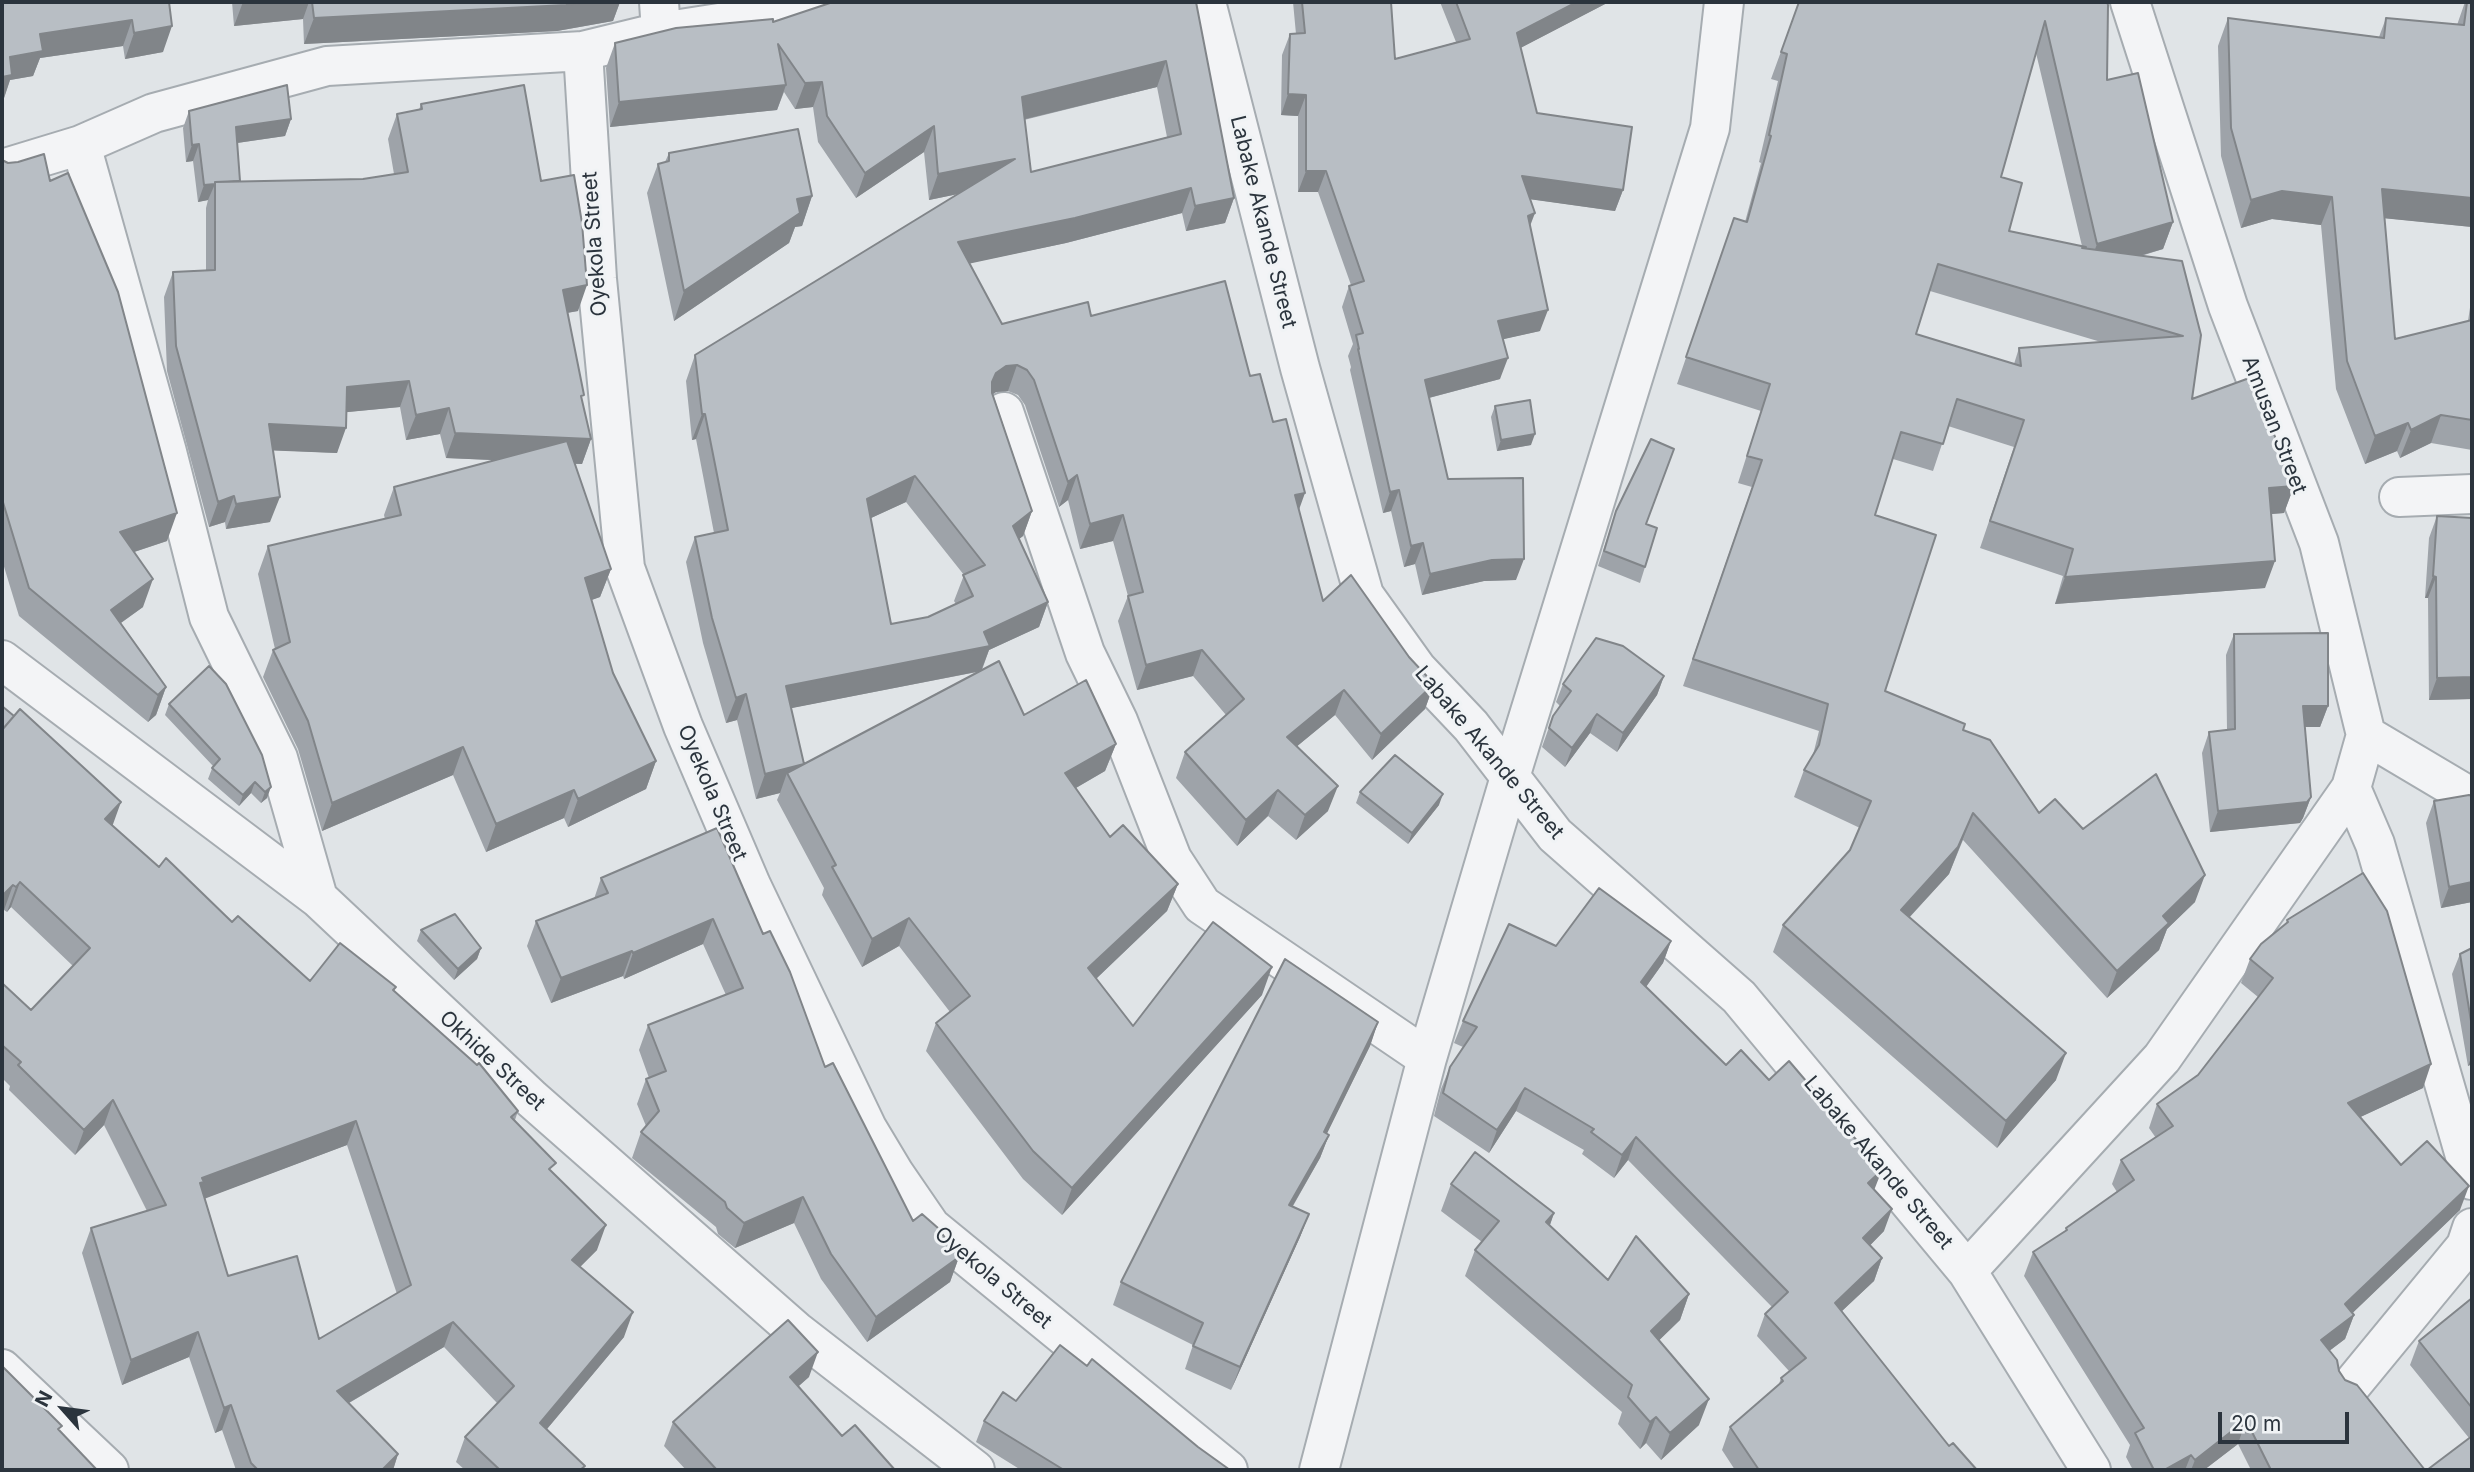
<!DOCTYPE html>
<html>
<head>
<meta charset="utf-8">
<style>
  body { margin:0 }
  #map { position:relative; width:2474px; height:1472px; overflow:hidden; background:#e0e4e7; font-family:Inter,sans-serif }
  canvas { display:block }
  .frame { position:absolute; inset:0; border:4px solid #2b343d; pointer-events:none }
  .north { position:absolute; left:28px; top:1374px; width:70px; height:70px; -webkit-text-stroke:5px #f0f3f5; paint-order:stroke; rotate:298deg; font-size:19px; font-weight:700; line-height:28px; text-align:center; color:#2b343d }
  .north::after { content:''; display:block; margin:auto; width:24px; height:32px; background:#2b343d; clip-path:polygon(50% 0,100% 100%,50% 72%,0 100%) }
  .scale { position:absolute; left:2218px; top:1412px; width:131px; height:32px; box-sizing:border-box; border:4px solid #2b343d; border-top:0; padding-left:9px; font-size:21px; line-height:24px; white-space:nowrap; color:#2b343d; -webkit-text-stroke:5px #f0f3f5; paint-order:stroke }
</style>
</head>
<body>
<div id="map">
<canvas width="2474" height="1472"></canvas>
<div class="frame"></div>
<div class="north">N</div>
<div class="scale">20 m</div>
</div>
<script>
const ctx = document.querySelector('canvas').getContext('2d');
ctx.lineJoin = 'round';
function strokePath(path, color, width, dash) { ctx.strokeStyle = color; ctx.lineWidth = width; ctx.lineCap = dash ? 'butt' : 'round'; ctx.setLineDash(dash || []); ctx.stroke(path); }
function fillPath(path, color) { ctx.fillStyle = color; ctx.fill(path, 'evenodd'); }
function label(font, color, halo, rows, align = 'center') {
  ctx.font = font + ' Inter,sans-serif'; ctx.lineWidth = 6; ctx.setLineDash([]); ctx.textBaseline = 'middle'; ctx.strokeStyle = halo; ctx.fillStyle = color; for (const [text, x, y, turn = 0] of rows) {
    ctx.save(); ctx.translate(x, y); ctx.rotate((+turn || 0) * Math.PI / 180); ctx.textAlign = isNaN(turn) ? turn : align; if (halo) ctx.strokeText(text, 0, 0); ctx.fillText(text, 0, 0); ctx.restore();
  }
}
const street = new Path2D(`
  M 659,2 L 661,32 L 583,51 L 597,279 L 625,568 L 683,726 L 751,885 L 867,1128 L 894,1173 L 931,1227 L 1228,1470
  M 1206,2 L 1300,368 L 1364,595 L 1417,669 L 1471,726 L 1555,835 L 1739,997 L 1967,1271 L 2091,1470
  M 2130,2 L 2228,306 L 2319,543 L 2366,735 L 2472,798
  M 661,32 L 790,12 L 831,2
  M 81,145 L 167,452 L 209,617 L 278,758 L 318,898
  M 2,169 L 81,145 L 154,113 L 327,66 L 583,51
  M 1004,412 L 1085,653 L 1118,721 L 1172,859 L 1202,905 L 1427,1058
  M 2399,497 L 2472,494
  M 2,660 L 318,898 L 532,1099 L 796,1331 L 975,1470
  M 2351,788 L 2375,844 L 2472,1180
  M 1967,1271 L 2162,1058 L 2351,788 L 2366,735
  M 2,1369 L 109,1470
  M 2350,1387 L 2466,1246 L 2472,1228
  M 1319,1470 L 1427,1058 L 1510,777 L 1710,128 L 1724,2`);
strokePath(street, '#a6acb1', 42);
strokePath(street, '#f3f4f6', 38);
fillPath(new Path2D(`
  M 2,2 L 169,2 L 163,52 L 125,59 L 123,46 L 40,58 L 33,76 L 10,80 L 3,101 L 2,101 Z
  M 232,2 L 620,2 L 613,21 L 557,31 L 304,44 L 303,19 L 234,26 Z
  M 1196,2 L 1234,198 L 1225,223 L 1186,231 L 1182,213 L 1066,243 L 969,263 L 1002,324 L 1091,316 L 1250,376 L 1273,422 L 1299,509 L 1323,601 L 1409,657 L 1434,684 L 1425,709 L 1372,760 L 1335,715 L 1297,746 L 1328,811 L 1296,840 L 1268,816 L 1237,846 L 1176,778 L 1185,752 L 1226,715 L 1193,676 L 1137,690 L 1118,621 L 1128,596 L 1113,541 L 1080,549 L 1068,500 L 1059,507 L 1025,405 L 1018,395 L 1008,391 L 996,392 L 993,394 L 1032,511 L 1023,536 L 1019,539 L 1048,602 L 1039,627 L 989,650 L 982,670 L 1024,715 L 1116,744 L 1105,771 L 1076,788 L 1110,837 L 1178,884 L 1167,911 L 1096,979 L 1133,1026 L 1262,995 L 1062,1215 L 1023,1179 L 926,1051 L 936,1023 L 950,1012 L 899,946 L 862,967 L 822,895 L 824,888 L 777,800 L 780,793 L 756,799 L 737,720 L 726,723 L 703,643 L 686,562 L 695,537 L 714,533 L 696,439 L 692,440 L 686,381 L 695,355 L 958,194 L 929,200 L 924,152 L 856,198 L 818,142 L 813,107 L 795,109 L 784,92 L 777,110 L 610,127 L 606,68 L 615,43 L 773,22 ZM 1157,87 L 1167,137 L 1031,172 L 1024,120 ZM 906,502 L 964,575 L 954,601 L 956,604 L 928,617 L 891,624 L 871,518 ZM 977,672 L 804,764 L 791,708 Z
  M 1293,2 L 1391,2 L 1395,59 L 1456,42 L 1440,2 L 1608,2 L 1607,3 L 1520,48 L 1537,113 L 1623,190 L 1615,211 L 1530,199 L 1530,227 L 1540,331 L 1503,339 L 1500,379 L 1429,398 L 1448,479 L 1516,580 L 1484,581 L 1422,595 L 1415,564 L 1404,567 L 1391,511 L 1383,513 L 1350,370 L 1351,367 L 1348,356 L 1353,344 L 1342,307 L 1349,286 L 1351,285 L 1318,192 L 1298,192 L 1298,116 L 1281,115 L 1282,55 L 1290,34 L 1296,34 Z
  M 1799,2 L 2107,2 L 2107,80 L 2173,222 L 2163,249 L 2141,256 L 2182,261 L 2192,399 L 2294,486 L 2284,513 L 2271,514 L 2265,588 L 2055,604 L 2063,576 L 1980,548 L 2014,447 L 1948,426 L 1933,471 L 1893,459 L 1875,515 L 1885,691 L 1963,730 L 2039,813 L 2083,829 L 2195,902 L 2167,929 L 2159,950 L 2107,998 L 1963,840 L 1949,874 L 1909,918 L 2056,1080 L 1997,1148 L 1773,952 L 1783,925 L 1850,850 L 1860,828 L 1794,797 L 1804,770 L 1813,755 L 1819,731 L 1683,686 L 1752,487 L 1738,483 L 1761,411 L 1677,384 L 1734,218 L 1745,222 L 1761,163 L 1759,162 L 1778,81 L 1771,79 ZM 2036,53 L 2082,246 L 2009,231 L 2001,177 ZM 1930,291 L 2101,342 L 2019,348 L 2014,364 L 1916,334 Z
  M 2465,2 L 2472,2 L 2472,227 L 2384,218 L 2395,339 L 2468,321 L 2472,294 L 2472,450 L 2431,443 L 2400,458 L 2397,451 L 2365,464 L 2336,389 L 2321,225 L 2272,219 L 2241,228 L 2221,156 L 2218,46 L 2228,18 L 2379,37 L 2386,18 L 2457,25 Z
  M 421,104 L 541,181 L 578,311 L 567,313 L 582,400 L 591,439 L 582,464 L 574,464 L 611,569 L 600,597 L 591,600 L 613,673 L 656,761 L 646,789 L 568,827 L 564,818 L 486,852 L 453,775 L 322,831 L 298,749 L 263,677 L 273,650 L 275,649 L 258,574 L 268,546 L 385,519 L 384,515 L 394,487 L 494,460 L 446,458 L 440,434 L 406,440 L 400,407 L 347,412 L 337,453 L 273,450 L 270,522 L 226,529 L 225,522 L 209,527 L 167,371 L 164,297 L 173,272 L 206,270 L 206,208 L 208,200 L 198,202 L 193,161 L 186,162 L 183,128 L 189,111 L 291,119 L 285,136 L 237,143 L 240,182 L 363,179 L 394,174 L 388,139 L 397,114 L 419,110 Z
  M 669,153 L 812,196 L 802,226 L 795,227 L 789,243 L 674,321 L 647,193 L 658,164 L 665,162 Z
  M 2,160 L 50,181 L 167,541 L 134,552 L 143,607 L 121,623 L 166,687 L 156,715 L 148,722 L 19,616 L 2,560 Z
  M 1495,406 L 1531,445 L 1497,451 L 1491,417 Z
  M 1616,511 L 1647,524 L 1645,567 L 1640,583 L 1598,566 Z
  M 2437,516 L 2472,518 L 2472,699 L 2429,700 L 2428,598 L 2425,598 L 2429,538 Z
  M 2234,634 L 2328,706 L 2320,727 L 2305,727 L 2311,797 L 2303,818 L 2300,823 L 2210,832 L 2202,753 L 2209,732 L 2227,730 L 2226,655 Z
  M 1664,676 L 1657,695 L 1617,752 L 1590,733 L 1565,767 L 1542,747 L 1553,716 L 1560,706 L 1556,702 L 1563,684 Z
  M 226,684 L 267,798 L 261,803 L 251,793 L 239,806 L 208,779 L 213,766 L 165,715 L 169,704 Z
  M 2,706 L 112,826 L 159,867 L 310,981 L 396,987 L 394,991 L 518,1111 L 515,1120 L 552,1172 L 597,1250 L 580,1267 L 624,1337 L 547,1429 L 583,1470 L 465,1470 L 456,1462 L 465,1437 L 497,1403 L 444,1347 L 349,1403 L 398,1454 L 393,1470 L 236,1470 L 222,1430 L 215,1433 L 189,1357 L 122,1385 L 82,1253 L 91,1228 L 147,1211 L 104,1125 L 75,1155 L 9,1090 L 10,1086 L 2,1078 L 2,983 L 31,1010 L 73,966 L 11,907 L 7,912 L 4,910 ZM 347,1145 L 397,1294 L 319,1339 L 228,1276 L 205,1198 Z
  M 1360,792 L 1439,805 L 1408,844 L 1356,803 Z
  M 2434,801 L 2472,902 L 2441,908 L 2426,823 Z
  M 601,878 L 763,934 L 825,1067 L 913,1221 L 959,1257 L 950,1282 L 867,1342 L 821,1279 L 794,1223 L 735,1248 L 718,1234 L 716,1227 L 632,1158 L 641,1132 L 646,1126 L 637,1104 L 646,1079 L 649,1078 L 639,1050 L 648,1025 L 726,995 L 703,944 L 624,979 L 623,976 L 551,1003 L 527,946 L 536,921 L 594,899 Z
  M 2287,920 L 2423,1088 L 2360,1117 L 2401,1165 L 2460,1210 L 2352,1313 L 2354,1315 L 2345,1339 L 2329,1351 L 2339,1371 L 2345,1380 L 2425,1470 L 2251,1470 L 2238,1444 L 2204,1470 L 2133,1470 L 2126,1457 L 2130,1445 L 2024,1276 L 2033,1252 L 2065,1232 L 2066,1228 L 2117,1192 L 2112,1184 L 2121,1160 L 2156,1138 L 2149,1128 L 2157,1104 L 2198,1075 L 2258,997 L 2241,983 L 2250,959 L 2286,924 Z
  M 421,930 L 481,948 L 477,959 L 454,980 L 417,941 Z
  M 1671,941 L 1663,963 L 1646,987 L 1726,1065 L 1769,1080 L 1874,1190 L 1884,1231 L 1870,1245 L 1882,1258 L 1874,1281 L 1842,1311 L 1949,1446 L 1977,1470 L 1735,1470 L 1722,1450 L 1730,1427 L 1779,1384 L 1781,1378 L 1789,1371 L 1757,1336 L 1765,1314 L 1772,1307 L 1628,1160 L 1614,1178 L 1582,1154 L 1584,1150 L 1516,1111 L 1489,1153 L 1434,1116 L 1441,1089 L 1450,1067 L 1463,1047 L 1454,1043 L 1463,1021 L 1556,946 Z
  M 2472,948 L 2472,1064 L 2468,1066 L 2452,974 L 2460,954 Z
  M 1378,1022 L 1370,1046 L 1326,1134 L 1329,1135 L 1320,1158 L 1293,1206 L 1309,1214 L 1300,1237 L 1231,1390 L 1185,1369 L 1193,1345 L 1113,1305 L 1121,1282 Z
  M 1451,1184 L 1554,1213 L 1550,1225 L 1608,1280 L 1689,1294 L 1680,1320 L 1659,1340 L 1699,1425 L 1661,1460 L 1646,1443 L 1640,1449 L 1618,1424 L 1622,1412 L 1465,1276 L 1475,1250 L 1482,1242 L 1441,1211 Z
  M 2472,1298 L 2472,1470 L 2469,1438 L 2410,1365 L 2419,1341 Z
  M 1087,1366 L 1198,1447 L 1230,1470 L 1021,1470 L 976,1442 L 984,1421 L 1016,1401 Z
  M 809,1377 L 798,1386 L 842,1436 L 895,1470 L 686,1470 L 664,1446 L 673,1422 Z`), '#9ea3a9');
fillPath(new Path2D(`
  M 243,2 L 309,2 L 303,19 L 234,26 Z
  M 587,2 L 620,2 L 613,21 L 557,31 L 304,44 L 314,18 Z
  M 1577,2 L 1608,2 L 1607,3 L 1509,54 L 1517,33 Z
  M 132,20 L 123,46 L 40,58 L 33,76 L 10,80 L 3,101 L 2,101 L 2,77 L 10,57 L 40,34 Z
  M 172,26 L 163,52 L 125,59 L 134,33 Z
  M 1166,61 L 1157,87 L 1013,122 L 1022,97 Z
  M 822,82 L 813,107 L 795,109 L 805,83 Z
  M 786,85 L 777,110 L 610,127 L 619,102 Z
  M 1288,94 L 1306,95 L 1298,116 L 1281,115 Z
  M 291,119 L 285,136 L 230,144 L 236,127 Z
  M 934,126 L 924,152 L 856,198 L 865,173 Z
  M 199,144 L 193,161 L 186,162 L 192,145 Z
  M 1015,159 L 1006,184 L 929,200 L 938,174 Z
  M 1306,171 L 1326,171 L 1318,192 L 1298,192 Z
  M 1522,176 L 1623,190 L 1615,211 L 1514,197 Z
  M 215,184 L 208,200 L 198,202 L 204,185 Z
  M 1191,188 L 1182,213 L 1066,243 L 949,268 L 958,242 Z
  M 2382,189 L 2472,198 L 2472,227 L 2372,217 Z
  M 2282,191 L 2332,197 L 2321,225 L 2272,219 L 2241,228 L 2251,200 Z
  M 812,196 L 802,226 L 795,227 L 789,243 L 674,321 L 684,291 L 797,199 Z
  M 1234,198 L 1225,223 L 1186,231 L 1195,206 Z
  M 1535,213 L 1527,234 L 1528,216 Z
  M 2173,222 L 2163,249 L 2087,271 L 2097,244 Z
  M 587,285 L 578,311 L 554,315 L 563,290 Z
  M 1548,310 L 1540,331 L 1491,342 L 1498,321 Z
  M 1508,358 L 1500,379 L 1417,401 L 1425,380 Z
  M 1017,365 L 1008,391 L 996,392 L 987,398 L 992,382 L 996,373 L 1006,366 Z
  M 409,381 L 400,407 L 338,413 L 347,387 Z
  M 449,408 L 440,434 L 406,440 L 416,415 Z
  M 702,414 L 705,414 L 696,439 L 692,440 Z
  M 2441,415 L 2431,443 L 2400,458 L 2411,430 Z
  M 2408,423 L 2397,451 L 2365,464 L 2375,436 Z
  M 269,424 L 346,428 L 337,453 L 260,450 Z
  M 455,433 L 591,439 L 582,464 L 446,458 Z
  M 1535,434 L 1531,445 L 1497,451 L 1501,440 Z
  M 1077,475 L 1068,500 L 1059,507 L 1068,482 Z
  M 915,476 L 906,502 L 858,524 L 867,499 Z
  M 2294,486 L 2284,513 L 2259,515 L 2269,488 Z
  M 1399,490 L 1391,511 L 1383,513 L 1390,492 Z
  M 1305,493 L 1296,518 L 1295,495 Z
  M 234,496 L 225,522 L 209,527 L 218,502 Z
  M 280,497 L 270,522 L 226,529 L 236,504 Z
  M 1032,511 L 1023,536 L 1004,551 L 1013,526 Z
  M 177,513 L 167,541 L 110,560 L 120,532 Z
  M 1123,515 L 1113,541 L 1080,549 L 1090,524 Z
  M 1423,543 L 1415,564 L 1404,567 L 1411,546 Z
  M 1524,559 L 1516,580 L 1484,581 L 1422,595 L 1430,574 L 1492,560 Z
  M 2275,561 L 2265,588 L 2055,604 L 2065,577 Z
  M 611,569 L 600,597 L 575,606 L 585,578 Z
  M 2433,576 L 2436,577 L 2428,598 L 2425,598 Z
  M 153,579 L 143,607 L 101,637 L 111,610 Z
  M 1048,602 L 1039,627 L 989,650 L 981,671 L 777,711 L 786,686 L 984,632 Z
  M 1202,650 L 1193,676 L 1137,690 L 1146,665 Z
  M 1664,676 L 1657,695 L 1617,752 L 1623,733 Z
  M 2472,677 L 2472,699 L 2429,700 L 2437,678 Z
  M 1434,684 L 1425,709 L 1372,760 L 1381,734 Z
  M 166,687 L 156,715 L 148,722 L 158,695 Z
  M 1344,690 L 1335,715 L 1278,762 L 1287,737 Z
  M 746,694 L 737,720 L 726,723 L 736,698 Z
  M 2303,706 L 2328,706 L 2320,727 L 2295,727 Z
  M 1597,714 L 1590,733 L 1565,767 L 1572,748 Z
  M 1116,744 L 1105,771 L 1055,800 L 1065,773 Z
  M 463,747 L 453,775 L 322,831 L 332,803 Z
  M 656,761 L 646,789 L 568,827 L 578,799 Z
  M 804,764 L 787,773 L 780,793 L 756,799 L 765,774 Z
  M 255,782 L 251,793 L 239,806 L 243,795 Z
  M 1338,786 L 1328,811 L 1296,840 L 1305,815 Z
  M 271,787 L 267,798 L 261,803 L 265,792 Z
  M 574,790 L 564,818 L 486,852 L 496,824 Z
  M 1278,790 L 1268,816 L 1237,846 L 1246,820 Z
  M 1443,794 L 1439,805 L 1408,844 L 1412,833 Z
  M 2311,797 L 2303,818 L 2300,823 L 2210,832 L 2218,811 Z
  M 121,802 L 112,827 L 105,819 Z
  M 1973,813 L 1949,874 L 1891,937 L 1901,910 Z
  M 2205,875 L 2195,902 L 2167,929 L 2159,950 L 2107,998 L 2117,971 L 2163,916 Z
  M 20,882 L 11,907 L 7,912 L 16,887 Z
  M 2472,882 L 2472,902 L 2441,908 L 2449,887 Z
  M 1178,884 L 1167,911 L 1078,996 L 1088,968 Z
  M 13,885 L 4,910 L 2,912 L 2,896 Z
  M 909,918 L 899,946 L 862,967 L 872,939 Z
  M 713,919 L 703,944 L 624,979 L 633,953 Z
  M 1671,941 L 1663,963 L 1633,1005 L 1641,982 Z
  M 481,948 L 477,959 L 454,980 L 458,969 Z
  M 632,951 L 623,976 L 551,1003 L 561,978 Z
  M 1272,967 L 1262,995 L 1062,1215 L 1072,1188 Z
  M 1378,1022 L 1370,1046 L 1316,1156 L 1324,1132 Z
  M 2066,1053 L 2056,1080 L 1997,1148 L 2006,1121 Z
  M 2472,1055 L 2472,1064 L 2468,1066 Z
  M 2431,1064 L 2423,1088 L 2339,1127 L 2348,1103 Z
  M 1525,1088 L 1516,1111 L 1489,1153 L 1497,1130 Z
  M 113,1100 L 104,1125 L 75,1155 L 84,1130 Z
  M 356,1121 L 347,1145 L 196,1202 L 202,1178 Z
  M 1329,1135 L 1320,1158 L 1280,1228 L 1289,1205 Z
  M 1636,1137 L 1628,1160 L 1614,1178 L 1622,1155 Z
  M 1882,1170 L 1873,1193 L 1868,1183 Z
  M 2469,1186 L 2460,1210 L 2337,1328 L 2345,1304 Z
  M 803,1197 L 794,1223 L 735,1248 L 744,1223 Z
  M 1892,1209 L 1884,1231 L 1855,1261 L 1863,1238 Z
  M 1554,1213 L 1545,1239 L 1546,1222 Z
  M 1309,1214 L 1300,1237 L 1231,1390 L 1240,1367 Z
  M 606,1225 L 597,1250 L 563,1284 L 572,1260 Z
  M 959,1257 L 950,1282 L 867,1342 L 876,1317 Z
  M 1882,1258 L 1874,1281 L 1827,1325 L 1835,1303 Z
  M 1689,1294 L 1680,1320 L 1642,1357 L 1651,1331 Z
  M 633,1312 L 624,1337 L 531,1448 L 540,1423 Z
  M 2354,1315 L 2345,1339 L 2312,1364 L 2321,1340 Z
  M 453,1322 L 444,1347 L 328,1415 L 337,1391 Z
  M 198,1332 L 189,1357 L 122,1385 L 131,1360 Z
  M 818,1352 L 809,1377 L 781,1402 L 790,1377 Z
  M 1709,1399 L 1699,1425 L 1661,1460 L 1670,1433 Z
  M 231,1405 L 222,1430 L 215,1433 L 224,1408 Z
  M 1656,1417 L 1646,1443 L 1640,1449 L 1650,1422 Z
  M 2246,1420 L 2238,1444 L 2204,1470 L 2191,1470 L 2195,1460 Z
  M 398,1454 L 393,1470 L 382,1470 Z
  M 2191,1455 L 2185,1470 L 2164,1470 Z`), '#818589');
const building = new Path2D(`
  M 2,2 L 169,2 L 172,26 L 134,33 L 132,20 L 40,34 L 43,51 L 10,57 L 12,75 L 2,77 Z
  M 312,2 L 587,2 L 566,5 L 314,18 Z
  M 833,2 L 1196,2 L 1234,198 L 1195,206 L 1191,188 L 1075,218 L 958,242 L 1002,324 L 1088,302 L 1091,316 L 1225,281 L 1250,376 L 1260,374 L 1273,422 L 1286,419 L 1305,493 L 1295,495 L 1323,601 L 1351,575 L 1409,657 L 1434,684 L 1381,734 L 1344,690 L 1287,737 L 1338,786 L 1305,815 L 1278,790 L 1246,820 L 1185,752 L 1244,699 L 1202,650 L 1146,665 L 1128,596 L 1143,592 L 1123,515 L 1090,524 L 1077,475 L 1068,482 L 1034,380 L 1027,370 L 1017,365 L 1006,366 L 996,373 L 992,382 L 992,393 L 1032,511 L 1013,526 L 1048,602 L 984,632 L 990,646 L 786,686 L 804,764 L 765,774 L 746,694 L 736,698 L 712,618 L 695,537 L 728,530 L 705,414 L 702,414 L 695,355 L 1015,159 L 938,174 L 934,126 L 865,173 L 827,116 L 822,82 L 805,83 L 778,44 L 786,85 L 619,102 L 615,43 L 676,28 L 773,19 L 773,22 ZM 1166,61 L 1181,134 L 1031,172 L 1022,97 ZM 915,476 L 985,565 L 963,575 L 973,596 L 928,617 L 891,624 L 867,499 Z
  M 1302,2 L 1391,2 L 1395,59 L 1470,39 L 1456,2 L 1577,2 L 1517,33 L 1537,113 L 1632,127 L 1623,190 L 1522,176 L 1535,213 L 1528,216 L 1548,310 L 1498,321 L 1508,358 L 1425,380 L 1448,479 L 1523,478 L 1524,559 L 1492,560 L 1430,574 L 1423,543 L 1411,546 L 1399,490 L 1390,492 L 1358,349 L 1359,349 L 1356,335 L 1363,333 L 1349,286 L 1364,281 L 1326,171 L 1306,171 L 1306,95 L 1288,94 L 1290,34 L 1305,33 Z
  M 1799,2 L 2107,2 L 2108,5 L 2107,80 L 2138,73 L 2173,222 L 2097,244 L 2045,21 L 2001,177 L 2022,183 L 2009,231 L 2086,247 L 2082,248 L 2182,261 L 2201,335 L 2192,399 L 2252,377 L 2294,486 L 2269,488 L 2275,561 L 2065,577 L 2073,549 L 1990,521 L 2024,420 L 1957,399 L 1943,444 L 1901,432 L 1875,515 L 1936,535 L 1885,691 L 1965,724 L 1963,730 L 1990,740 L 2039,813 L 2055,799 L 2083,829 L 2156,774 L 2205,875 L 2163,916 L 2169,923 L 2117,971 L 1973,813 L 1958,847 L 1901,910 L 2066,1053 L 2006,1121 L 1783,925 L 1850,850 L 1871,801 L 1804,770 L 1819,745 L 1828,704 L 1693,659 L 1762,460 L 1747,456 L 1770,384 L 1686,357 L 1734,218 L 1747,222 L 1771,136 L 1769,135 L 1787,54 L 1781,52 ZM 1938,264 L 2183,336 L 2019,348 L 2021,366 L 1916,334 Z
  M 2467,2 L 2472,2 L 2472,198 L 2382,189 L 2395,339 L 2472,320 L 2472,420 L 2441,415 L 2411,430 L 2408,423 L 2375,436 L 2347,361 L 2332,197 L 2282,191 L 2251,200 L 2231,128 L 2228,18 L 2384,38 L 2386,18 L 2464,25 Z
  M 287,85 L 291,119 L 236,127 L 240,181 L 215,182 L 215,184 L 204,185 L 199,144 L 192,145 L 189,111 Z
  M 524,85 L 541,181 L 574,175 L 582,223 L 587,285 L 563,290 L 584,395 L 581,396 L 591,439 L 455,433 L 449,408 L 416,415 L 409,381 L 347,387 L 346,428 L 269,424 L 280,497 L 236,504 L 234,496 L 218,502 L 176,346 L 173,272 L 215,270 L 215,182 L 363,179 L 408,172 L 397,114 L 422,109 L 421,104 Z
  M 798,129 L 812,196 L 797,199 L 800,213 L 684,291 L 658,164 L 669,161 L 669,153 Z
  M 44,154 L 50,181 L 68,173 L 118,292 L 177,513 L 120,532 L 153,579 L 111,610 L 166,687 L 158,695 L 29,588 L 2,499 L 2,160 L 8,163 L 18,162 Z
  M 1530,400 L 1535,434 L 1501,440 L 1495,406 Z
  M 1651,439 L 1674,449 L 1646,524 L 1657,528 L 1645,567 L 1604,551 L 1616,511 Z
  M 567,441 L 611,569 L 585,578 L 613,673 L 656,761 L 578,799 L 574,790 L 496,824 L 463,747 L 332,803 L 308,721 L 273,650 L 290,642 L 268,546 L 401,515 L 394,487 Z
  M 2437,516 L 2472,518 L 2472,677 L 2437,678 L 2436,577 L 2433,576 Z
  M 2328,633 L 2328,706 L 2303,706 L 2311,797 L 2307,802 L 2218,811 L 2209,732 L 2235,729 L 2234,634 Z
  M 1596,638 L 1623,646 L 1664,676 L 1623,733 L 1597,714 L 1572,748 L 1549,728 L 1553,716 L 1571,691 L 1563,684 Z
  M 999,661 L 1024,715 L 1086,680 L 1116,744 L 1065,773 L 1110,837 L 1123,825 L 1178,884 L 1088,968 L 1133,1026 L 1213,922 L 1272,967 L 1072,1188 L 1033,1151 L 936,1023 L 970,996 L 909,918 L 872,939 L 832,867 L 836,865 L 787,773 Z
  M 209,666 L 226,684 L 262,755 L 271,787 L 265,792 L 255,782 L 243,795 L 212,768 L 220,759 L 169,704 Z
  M 2,706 L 14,716 L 2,730 Z
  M 20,709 L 121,802 L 105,819 L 159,867 L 166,858 L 232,922 L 238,916 L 310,981 L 340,943 L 396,987 L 393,990 L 477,1065 L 479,1063 L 518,1111 L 511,1117 L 556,1163 L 549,1169 L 606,1225 L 572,1260 L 633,1312 L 540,1423 L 585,1466 L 580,1470 L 500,1470 L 465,1437 L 514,1386 L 453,1322 L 337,1391 L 398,1454 L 382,1470 L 258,1470 L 251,1463 L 231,1405 L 224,1408 L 198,1332 L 131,1360 L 91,1228 L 166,1205 L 113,1100 L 84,1130 L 18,1065 L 21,1062 L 2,1045 L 2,983 L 31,1010 L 90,948 L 20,882 L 16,887 L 13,885 L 2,896 L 2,730 ZM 356,1121 L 411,1285 L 319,1339 L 297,1256 L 228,1276 L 200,1183 L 204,1182 L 202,1178 Z
  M 1395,755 L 1443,794 L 1412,833 L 1360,792 Z
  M 2469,795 L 2472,796 L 2472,882 L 2449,887 L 2434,801 Z
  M 717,828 L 763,934 L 770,931 L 790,972 L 825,1067 L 833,1063 L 913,1221 L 922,1214 L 938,1228 L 959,1257 L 876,1317 L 831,1254 L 803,1197 L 744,1223 L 727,1208 L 725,1202 L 641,1132 L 659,1111 L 646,1079 L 666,1071 L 648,1025 L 743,988 L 713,919 L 633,953 L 632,951 L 561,978 L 536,921 L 608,893 L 601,878 Z
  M 2363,873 L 2387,911 L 2431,1064 L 2348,1103 L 2401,1165 L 2427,1141 L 2469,1186 L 2345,1304 L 2354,1315 L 2321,1340 L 2337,1360 L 2339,1371 L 2345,1380 L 2357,1385 L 2425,1470 L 2271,1470 L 2246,1420 L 2195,1460 L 2191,1455 L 2164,1470 L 2154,1470 L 2135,1433 L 2144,1428 L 2033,1252 L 2067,1230 L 2066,1228 L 2134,1180 L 2121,1160 L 2173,1126 L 2157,1104 L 2198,1075 L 2273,978 L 2250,959 L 2261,944 L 2288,922 L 2287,920 Z
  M 1599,888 L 1671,941 L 1641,982 L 1726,1065 L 1741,1050 L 1769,1080 L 1789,1061 L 1882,1170 L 1868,1183 L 1892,1209 L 1863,1238 L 1882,1258 L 1835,1303 L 1949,1446 L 1953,1443 L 1977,1470 L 1759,1470 L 1730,1427 L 1783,1381 L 1781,1378 L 1806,1358 L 1765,1314 L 1788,1292 L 1636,1137 L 1622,1155 L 1591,1132 L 1594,1129 L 1525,1088 L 1497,1130 L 1443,1093 L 1450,1067 L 1477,1027 L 1463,1021 L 1509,924 L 1556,946 Z
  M 455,914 L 481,948 L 458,969 L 421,930 Z
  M 2472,948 L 2472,1027 L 2460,954 Z
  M 1285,959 L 1378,1022 L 1324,1132 L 1329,1135 L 1289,1205 L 1309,1214 L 1240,1367 L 1193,1346 L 1203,1323 L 1121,1282 Z
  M 1475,1152 L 1554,1213 L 1546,1222 L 1608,1280 L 1636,1236 L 1689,1294 L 1651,1331 L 1709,1399 L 1670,1433 L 1656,1417 L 1650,1422 L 1628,1397 L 1632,1385 L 1475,1250 L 1499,1221 L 1451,1184 Z
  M 2472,1298 L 2472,1408 L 2419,1341 Z
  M 788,1320 L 818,1352 L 790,1377 L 842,1436 L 855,1425 L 895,1470 L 714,1470 L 716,1469 L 673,1422 Z
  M 1060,1345 L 1087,1366 L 1092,1359 L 1198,1447 L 1230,1470 L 1064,1470 L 984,1421 L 1003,1392 L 1016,1401 Z
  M 2,1366 L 62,1426 L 58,1429 L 97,1470 L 2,1470 Z
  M 2472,1436 L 2472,1470 L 2427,1470 Z`);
fillPath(building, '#b8bec4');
strokePath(building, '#818589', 2);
label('21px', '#2b343d', '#f0f3f5', [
  ["Labake Akande Street",1263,222,76],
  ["Oyekola Street",595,244,-94],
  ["Amusan Street",2274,425,69],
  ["Labake Akande Street",1489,753,50],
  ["Oyekola Street",712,793,67],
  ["Okhide Street",492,1061,43],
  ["Labake Akande Street",1878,1163,50],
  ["Oyekola Street",993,1278,40]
]);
</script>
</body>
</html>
